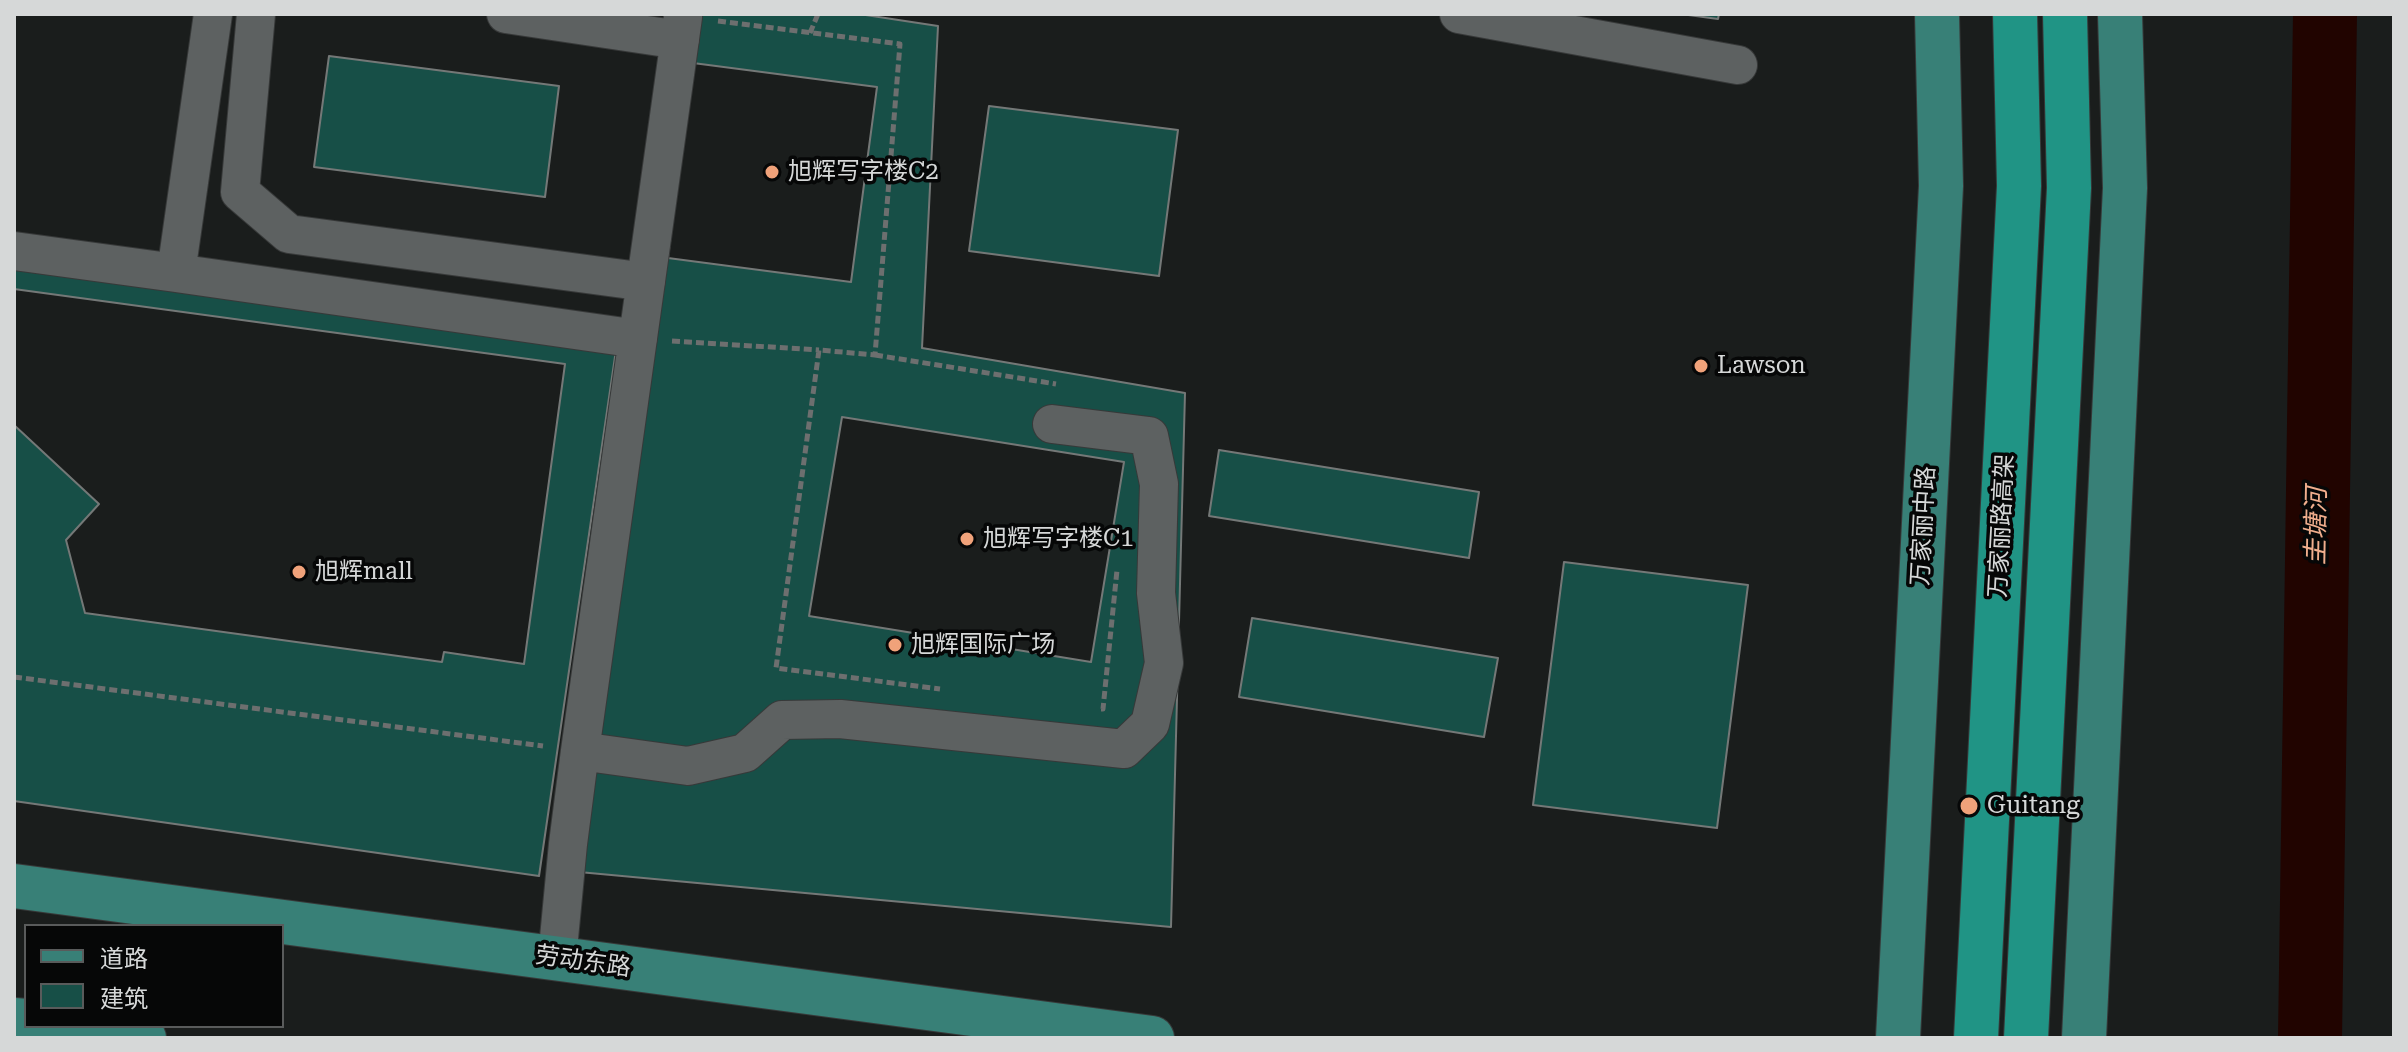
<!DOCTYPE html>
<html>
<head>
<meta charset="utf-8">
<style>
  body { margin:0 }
  #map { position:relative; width:2408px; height:1052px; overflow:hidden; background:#1a1d1c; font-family:"Roboto Serif","Noto Sans SC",serif }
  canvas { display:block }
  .frame { position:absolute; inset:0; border:16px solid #d6d8d8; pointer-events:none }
  .legend { position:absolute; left:24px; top:924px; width:260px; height:104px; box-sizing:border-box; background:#060707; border:2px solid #595b5b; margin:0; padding:10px 14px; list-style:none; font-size:24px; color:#d6d8d8 }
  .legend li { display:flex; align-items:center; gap:16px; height:40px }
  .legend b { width:40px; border:2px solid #595b5b }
</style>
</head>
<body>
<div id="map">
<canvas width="2408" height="1052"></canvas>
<div class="frame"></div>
<ul class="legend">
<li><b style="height:10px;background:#388077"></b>道路</li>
<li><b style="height:22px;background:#174f47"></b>建筑</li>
</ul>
</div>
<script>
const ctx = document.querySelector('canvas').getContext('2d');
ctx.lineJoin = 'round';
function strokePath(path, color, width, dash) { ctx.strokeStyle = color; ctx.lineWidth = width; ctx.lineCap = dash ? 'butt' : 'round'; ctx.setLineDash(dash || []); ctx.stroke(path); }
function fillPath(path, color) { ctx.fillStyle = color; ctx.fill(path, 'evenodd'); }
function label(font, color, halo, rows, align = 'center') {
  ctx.font = font + ' "Roboto Serif","Noto Sans SC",serif'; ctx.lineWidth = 7; ctx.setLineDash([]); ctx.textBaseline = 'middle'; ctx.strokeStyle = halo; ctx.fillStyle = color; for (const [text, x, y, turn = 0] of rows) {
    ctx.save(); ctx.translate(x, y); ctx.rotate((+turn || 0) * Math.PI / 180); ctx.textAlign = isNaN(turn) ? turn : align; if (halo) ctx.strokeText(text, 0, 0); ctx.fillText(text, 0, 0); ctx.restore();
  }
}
strokePath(new Path2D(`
  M 2310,1038 L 2325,14`), '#210400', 64);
const building = new Path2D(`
  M 691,14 L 859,14 L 938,26 L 922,348 L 1185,393 L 1171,927 L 579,872 Z
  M 1681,14 L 1719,14 L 1718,19 Z
  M 329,56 L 559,86 L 545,197 L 314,167 Z
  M 693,63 L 877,87 L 851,282 L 668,258 Z
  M 989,106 L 1178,130 L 1159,276 L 969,251 Z
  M 14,263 L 617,343 L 539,876 L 14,801 Z
  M 14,289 L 565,364 L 524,664 L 444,652 L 442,662 L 85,613 L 66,540 L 99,504 L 14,425 Z
  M 842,417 L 1124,462 L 1091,662 L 809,616 Z
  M 1219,450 L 1479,492 L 1469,558 L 1209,516 Z
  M 1564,562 L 1748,585 L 1717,828 L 1533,805 Z
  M 1252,618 L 1498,658 L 1484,737 L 1239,697 Z`);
fillPath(building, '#174f47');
strokePath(building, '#747877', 2);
const minor = new Path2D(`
  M 213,14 L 176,273 L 638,339
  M 256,14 L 240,192 L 289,234 L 646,282
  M 506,14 L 680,40
  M 1459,14 L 1738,65
  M 14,251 L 176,273
  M 580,751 L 688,766 L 745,753 L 782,720 L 840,719 L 1124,749 L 1150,724 L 1164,663 L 1156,593 L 1159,484 L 1149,436 L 1052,424
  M 557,959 L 568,844 L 580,751 L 683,17`);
const major = new Path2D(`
  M 14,886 L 1152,1038
  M 14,1020 L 26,1021
  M 58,1026 L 144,1038
  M 1898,1038 L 1941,186 L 1937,14
  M 2084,1038 L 2125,188 L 2120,14`);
const highway = new Path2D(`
  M 1976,1038 L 2019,186 L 2015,14
  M 2026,1038 L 2069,188 L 2065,14`);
strokePath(minor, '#373939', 40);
strokePath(major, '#373939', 46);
strokePath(highway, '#373939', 46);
strokePath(new Path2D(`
  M 718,21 L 900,44 L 875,355 L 819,350 L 776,668 L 940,689
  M 810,33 L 818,14
  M 672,341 L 819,350
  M 875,355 L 1056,384
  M 14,677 L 543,746
  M 1101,709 L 1103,709 L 1117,570`), '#6d6f6f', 5, [8, 4]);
strokePath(minor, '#5d6161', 38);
strokePath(major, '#388077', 44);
strokePath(highway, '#209485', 44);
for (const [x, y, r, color] of [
  [772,172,8,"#f0a27a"],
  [1701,366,8,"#f0a27a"],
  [967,539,8,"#f0a27a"],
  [299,572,8,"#f0a27a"],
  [895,645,8,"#f0a27a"],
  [1969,806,10,"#f0a27a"]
]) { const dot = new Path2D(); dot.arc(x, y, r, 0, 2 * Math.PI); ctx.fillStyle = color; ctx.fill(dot); strokePath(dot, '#060707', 3); }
label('24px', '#d6d8d8', '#060707', [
  ["旭辉写字楼C2",788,172],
  ["Lawson",1717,366],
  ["旭辉写字楼C1",983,539],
  ["旭辉mall",315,572],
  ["旭辉国际广场",911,645],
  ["Guitang",1987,806]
], 'left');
label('24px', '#d6d8d8', '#060707', [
  ["万家丽中路",1924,526,-87],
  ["万家丽路高架",2002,526,-87],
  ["劳动东路",583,962,8]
]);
label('italic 26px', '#f0ae8d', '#060707', [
  ["圭塘河",2317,526,-89]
]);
</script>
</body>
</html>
